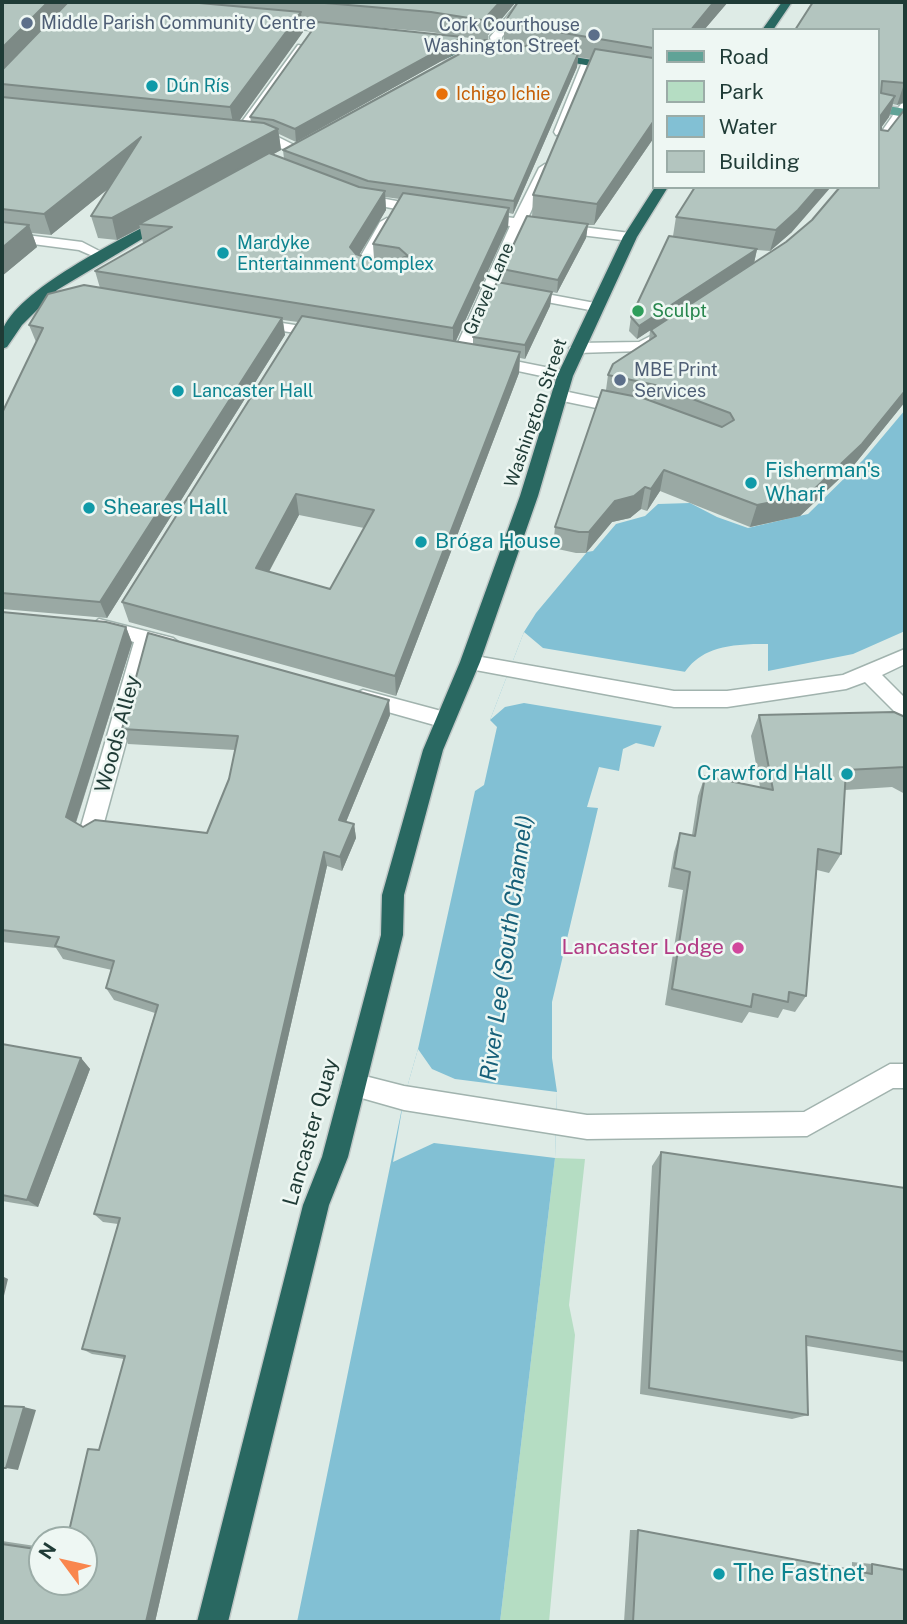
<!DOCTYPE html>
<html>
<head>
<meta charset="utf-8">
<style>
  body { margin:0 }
  #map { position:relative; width:907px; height:1624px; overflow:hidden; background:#deebe6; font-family:"Public Sans",sans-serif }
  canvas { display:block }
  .frame { position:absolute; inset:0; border:4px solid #1f3b36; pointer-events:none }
  .legend { position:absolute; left:652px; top:28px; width:228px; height:161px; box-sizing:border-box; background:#eef7f3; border:2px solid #9baca7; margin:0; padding:9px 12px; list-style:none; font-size:21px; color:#1f3b36 }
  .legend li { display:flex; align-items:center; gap:14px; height:35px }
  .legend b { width:35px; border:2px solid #9baca7 }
  .north { position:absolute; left:28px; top:1526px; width:70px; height:70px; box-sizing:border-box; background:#eef7f3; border:2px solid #9baca7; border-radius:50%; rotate:303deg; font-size:19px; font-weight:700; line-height:28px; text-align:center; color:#1f3b36 }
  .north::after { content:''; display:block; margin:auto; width:24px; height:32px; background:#f9864d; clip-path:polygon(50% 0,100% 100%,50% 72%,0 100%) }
</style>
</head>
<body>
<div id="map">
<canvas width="907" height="1624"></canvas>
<div class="frame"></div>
<ul class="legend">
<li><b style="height:9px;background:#60a397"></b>Road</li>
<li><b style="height:19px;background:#b5ddc3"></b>Park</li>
<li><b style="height:19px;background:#82c0d4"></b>Water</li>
<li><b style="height:19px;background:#b3c5bf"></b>Building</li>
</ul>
<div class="north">N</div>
</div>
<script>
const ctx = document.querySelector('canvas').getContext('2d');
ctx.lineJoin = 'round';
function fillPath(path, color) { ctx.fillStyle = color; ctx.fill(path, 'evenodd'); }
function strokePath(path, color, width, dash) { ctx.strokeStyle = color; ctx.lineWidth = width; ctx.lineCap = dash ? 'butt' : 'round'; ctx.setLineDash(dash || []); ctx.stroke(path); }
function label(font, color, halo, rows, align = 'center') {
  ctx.font = font + ' "Public Sans",sans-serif'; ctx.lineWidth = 5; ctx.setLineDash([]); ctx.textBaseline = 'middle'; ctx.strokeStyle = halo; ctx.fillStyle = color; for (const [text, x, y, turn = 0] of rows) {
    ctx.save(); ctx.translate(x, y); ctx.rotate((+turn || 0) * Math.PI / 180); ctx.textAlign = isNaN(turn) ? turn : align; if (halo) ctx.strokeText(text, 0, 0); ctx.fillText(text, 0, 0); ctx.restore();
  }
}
fillPath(new Path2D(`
  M 555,1158 L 585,1159 L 569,1305 L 575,1335 L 549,1622 L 500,1622 Z`), '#b5ddc3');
fillPath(new Path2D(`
  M 905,410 L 905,631 L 853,654 L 768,671 L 768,644 C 679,642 682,675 654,747 L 636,743 L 623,749 L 619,771 L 599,767 L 587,807 L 598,808 L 552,1002 L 552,1058 L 557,1092 L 555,1158 L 500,1622 L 297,1622 L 404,1098 L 418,1049 L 475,791 L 484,785 L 497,727 L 490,720 L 524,632 L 536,613 L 587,552 L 593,551 L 616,524 L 645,516 L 658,504 L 690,503 L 717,517 L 748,528 L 808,514 L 863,460 Z`), '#82c0d4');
fillPath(new Path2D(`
  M 524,632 L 543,648 L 686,672 L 662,726 L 524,703 L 505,707 L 490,720 Z
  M 418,1049 L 432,1069 L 455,1079 L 557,1092 L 555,1158 L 434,1143 L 393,1162 L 404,1098 Z`), '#deebe6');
const minor = new Path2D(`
  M 519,2 L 530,2 L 502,37 L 500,50 L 492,50 L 490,37 Z
  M 274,21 L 339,27 L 345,30 L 339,33 L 270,26 L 268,24 Z
  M 298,45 L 308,47 L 243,137 L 235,137 L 233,134 Z
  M 583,60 L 593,62 L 566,132 L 556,135 L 554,132 Z
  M 905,103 L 905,115 L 881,150 L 877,151 L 877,138 L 901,104 Z
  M 252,131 L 274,135 L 302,149 L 296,153 L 248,138 L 246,135 Z
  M 545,164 L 551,168 L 527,220 L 630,233 L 637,237 L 630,241 L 523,228 L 468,356 L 465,359 L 455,359 L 452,356 L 510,226 L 480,222 L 473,218 L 480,214 L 514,218 L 539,168 Z
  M 359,194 L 423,206 L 430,210 L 423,214 L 354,201 L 354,195 Z
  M 387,218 L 394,222 L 370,265 L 384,271 L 377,275 L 356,271 L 354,268 L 380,222 Z
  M 2,232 L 82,242 L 109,256 L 102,260 L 79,250 L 2,240 Z
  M 525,290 L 595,303 L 602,307 L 595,311 L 520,297 L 520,291 Z
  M 256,319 L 321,329 L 328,333 L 321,337 L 251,326 L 251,320 Z
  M 666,328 L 673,332 L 671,335 L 642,351 L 577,353 L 569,348 L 577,343 L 639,342 Z
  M 490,356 L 565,371 L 573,376 L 565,381 L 485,364 L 485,358 Z
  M 559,390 L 625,404 L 633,409 L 625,414 L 553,399 L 551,395 Z
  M 99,619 L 173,638 L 182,645 L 173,652 L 152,647 L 102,830 L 99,836 L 91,839 L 83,836 L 80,830 L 134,642 L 92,631 L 90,626 Z
  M 905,649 L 905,664 L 882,675 L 905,698 L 905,718 L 898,715 L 865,682 L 846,689 L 727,707 L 674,707 L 470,669 L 460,662 L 470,655 L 674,691 L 727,691 L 843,675 Z
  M 363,690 L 445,712 L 452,714 L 455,720 L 452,726 L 445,728 L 356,703 L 353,698 L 356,693 Z
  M 890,1064 L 905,1064 L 905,1088 L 893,1088 L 807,1136 L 587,1139 L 404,1110 L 344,1093 L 341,1085 L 344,1077 L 353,1073 L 404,1086 L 587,1115 L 804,1112 Z`);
const major = new Path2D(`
  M 877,104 L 905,109 L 905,117 L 877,112 Z`);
const highway = new Path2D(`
  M 782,2 L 792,2 L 773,30 L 762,30 Z
  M 467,41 L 507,48 L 501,51 L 469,48 L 443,60 L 433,58 Z
  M 550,53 L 653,70 L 653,77 L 546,58 L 544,56 Z
  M 655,187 L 668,187 L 637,237 L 573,376 L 538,496 L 480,662 L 443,750 L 404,895 L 403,935 L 348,1157 L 329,1205 L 228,1622 L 197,1622 L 303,1205 L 322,1157 L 381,935 L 382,895 L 423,750 L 460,662 L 520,496 L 557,376 L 623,237 Z
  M 160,218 L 172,221 L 57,290 L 22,325 L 7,347 L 2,349 C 2,344 1,337 2,332 C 15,290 122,239 160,218 Z`);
strokePath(minor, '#a1b3ae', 3);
strokePath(major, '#c0c8c7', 3);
strokePath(highway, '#c0c8c7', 3);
fillPath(minor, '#fff');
fillPath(major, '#60a397');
fillPath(highway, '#296861');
fillPath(new Path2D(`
  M 2,2 L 516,2 L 488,35 L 488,40 L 504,43 L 504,23 L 728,2 L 704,30 L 653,30 L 653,139 L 594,225 L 588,225 L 586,238 L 557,293 L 552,292 L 550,306 L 525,359 L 520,358 L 519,373 L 396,696 L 129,622 L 122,602 L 298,322 L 283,320 L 285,335 L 107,618 L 2,609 L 2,413 L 36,342 L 29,325 L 100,288 L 95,271 L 143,243 L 140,228 L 117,240 L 98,238 L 91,216 L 109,188 L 51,235 L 32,233 L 37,247 L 2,276 ZM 302,21 L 318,22 L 250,117 L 251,122 L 239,121 L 303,32 ZM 361,26 L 431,32 L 455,36 ZM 463,37 L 483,40 L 283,150 L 284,159 L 273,154 L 281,150 L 279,134 L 296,142 L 463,49 ZM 578,57 L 591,59 L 533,195 L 532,217 L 502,269 L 502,283 L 473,337 L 473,344 L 456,341 L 508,227 L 509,213 L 513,214 L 577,67 ZM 385,197 L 400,199 L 373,244 L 374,259 L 370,259 L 359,255 L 386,210 ZM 299,515 L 364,528 L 330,589 L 269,572 Z
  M 905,2 L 905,102 L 897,105 L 893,104 L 889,117 L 881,128 L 881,130 L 888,131 L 905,109 L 905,402 L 854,465 L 800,516 L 750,527 L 660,491 L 647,511 L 641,509 L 630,518 L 612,522 L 586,553 L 576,553 L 553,548 L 555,527 L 606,390 L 608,375 L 649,341 L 650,330 L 637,339 L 629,331 L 631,317 L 673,236 L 676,217 L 792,232 L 770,251 L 757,250 L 754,263 L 877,187 L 877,30 Z
  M 2,612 L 126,627 L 132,643 L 76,823 L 83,827 L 207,833 L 229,779 L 235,750 L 128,744 L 122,729 L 390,715 L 346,822 L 354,824 L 356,838 L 342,871 L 327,866 L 155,1622 L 2,1622 L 2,1541 L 42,1547 L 42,1582 L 84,1582 L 99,1450 L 124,1359 L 92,1354 L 82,1349 L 118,1224 L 103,1222 L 94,1214 L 155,1013 L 114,1000 L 106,988 L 112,970 L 63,959 L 56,948 L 2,942 Z
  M 759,715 L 905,717 L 905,794 L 892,787 L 845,790 L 841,854 L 829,873 L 817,870 L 806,996 L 795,1012 L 783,1009 L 778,1018 L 749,1012 L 742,1023 L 665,1005 L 683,890 L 668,887 L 674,852 L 680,833 L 692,835 L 698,796 L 705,776 L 760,787 L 751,736 Z
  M 2,1044 L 81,1058 L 90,1069 L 38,1207 L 2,1201 Z
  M 661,1152 L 905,1189 L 905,1362 L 807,1346 L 808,1415 L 792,1419 L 640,1394 L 652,1166 Z
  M 630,1530 L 638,1530 L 852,1570 L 852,1562 L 872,1564 L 905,1622 L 624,1622 Z`), '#9aa9a4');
fillPath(new Path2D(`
  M 48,2 L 74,2 L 2,76 L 2,48 Z
  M 500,2 L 516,2 L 488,35 L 488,15 Z
  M 714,2 L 728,2 L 704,30 L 691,30 Z
  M 301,12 L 303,32 L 234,128 L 230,107 Z
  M 463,37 L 463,49 L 296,142 L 295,129 Z
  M 578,54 L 577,67 L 513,214 L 514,201 Z
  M 905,83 L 905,102 L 897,105 L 904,84 Z
  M 895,96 L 889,117 L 877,133 L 881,115 Z
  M 653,122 L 653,139 L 594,225 L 597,204 Z
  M 278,129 L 281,150 L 146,224 L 139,224 L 140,228 L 117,240 L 112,218 Z
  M 141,137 L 146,158 L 51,235 L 44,214 Z
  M 818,187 L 831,187 L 792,232 L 770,251 L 776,230 Z
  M 385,191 L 386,210 L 352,267 L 350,247 Z
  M 509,208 L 508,227 L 453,347 L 453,328 Z
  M 588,224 L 586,238 L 557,293 L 558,280 Z
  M 29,225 L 37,247 L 2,276 L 2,248 Z
  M 757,249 L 754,263 L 637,339 L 639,326 Z
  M 552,292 L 550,306 L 525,359 L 525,345 Z
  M 282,318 L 285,335 L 107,618 L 100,602 Z
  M 520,352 L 519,373 L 396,696 L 395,676 Z
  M 905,391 L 905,402 L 854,465 L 800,516 L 750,527 L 757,505 Z
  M 664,470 L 660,491 L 647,511 L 651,489 Z
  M 645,487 L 641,509 L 630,518 L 612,522 L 586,553 L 589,532 L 615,501 Z
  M 296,494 L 299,515 L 260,588 L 256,568 Z
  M 126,627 L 132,643 L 73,831 L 66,817 Z
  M 389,700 L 390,715 L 341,834 L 339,820 Z
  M 354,824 L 356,838 L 342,871 L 340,857 Z
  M 324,852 L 327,866 L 155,1622 L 146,1622 Z
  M 81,1058 L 90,1069 L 38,1207 L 27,1200 Z
  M 2,1276 L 8,1279 L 2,1304 Z
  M 24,1407 L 36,1410 L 18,1470 L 6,1468 Z`), '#7d8a86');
const building = new Path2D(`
  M 2,2 L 48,2 L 2,48 Z
  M 68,2 L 188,2 L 301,12 L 230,107 L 2,84 L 2,70 Z
  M 313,2 L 500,2 L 488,15 L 488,21 L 431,12 Z
  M 518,2 L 714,2 L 691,30 L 653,30 L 653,48 L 504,23 Z
  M 813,2 L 905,2 L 905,83 L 882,81 L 881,93 L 895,96 L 881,115 L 881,130 L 888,131 L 905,109 L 905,391 L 862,444 L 808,495 L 757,505 L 664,470 L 651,489 L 645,487 L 634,496 L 615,501 L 589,532 L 579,532 L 555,527 L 602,390 L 643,398 L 722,427 L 734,420 L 730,413 L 655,385 L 608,375 L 613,364 L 656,336 L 651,330 L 786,242 L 812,220 L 840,187 L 877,187 L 877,30 L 795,30 Z
  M 318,22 L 463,37 L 295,129 L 273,120 L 250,117 Z
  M 485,40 L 578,54 L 514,201 L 368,181 L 283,150 Z
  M 595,49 L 653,58 L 653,122 L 597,204 L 533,195 Z
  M 2,97 L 264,123 L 278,129 L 112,218 L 91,216 L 141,137 L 44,214 L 2,209 Z
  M 269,153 L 359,187 L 385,191 L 350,247 L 356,254 L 370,259 L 394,261 L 408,256 L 399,248 L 373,244 L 403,193 L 509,208 L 453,328 L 95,271 L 172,227 L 139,224 Z
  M 695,187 L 818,187 L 798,210 L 776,230 L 676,217 Z
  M 527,216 L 588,224 L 558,280 L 502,269 Z
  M 2,222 L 29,225 L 2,248 Z
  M 669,236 L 757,249 L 639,326 L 631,317 Z
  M 497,282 L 552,292 L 525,345 L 473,337 Z
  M 84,285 L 282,318 L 100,602 L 2,593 L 2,413 L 43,328 L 29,325 L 48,294 Z
  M 302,316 L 520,352 L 395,676 L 122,602 ZM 296,494 L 374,510 L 330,589 L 256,568 Z
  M 2,612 L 106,622 L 126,627 L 66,817 L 83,827 L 95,820 L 207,833 L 229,779 L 238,736 L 122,729 L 148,633 L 389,700 L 339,820 L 354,824 L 340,857 L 324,852 L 146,1622 L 2,1622 L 2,1544 L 42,1550 L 42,1582 L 84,1582 L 84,1540 L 67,1540 L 88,1449 L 99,1450 L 125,1356 L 82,1349 L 120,1218 L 94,1214 L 158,1005 L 106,988 L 114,961 L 55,946 L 59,937 L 2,930 Z
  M 894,712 L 905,717 L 905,767 L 846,770 L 841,854 L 818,849 L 806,996 L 789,992 L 788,1002 L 753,994 L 751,1007 L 672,989 L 690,872 L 674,868 L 680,833 L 695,836 L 705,776 L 773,790 L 759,715 Z
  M 2,1044 L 81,1058 L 27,1200 L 2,1195 L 2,1092 L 3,1088 L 2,1088 Z
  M 661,1152 L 905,1188 L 905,1352 L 806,1336 L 808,1415 L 649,1388 Z
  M 2,1406 L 24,1407 L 6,1468 L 2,1468 Z
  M 638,1530 L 872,1574 L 872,1564 L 905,1570 L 905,1622 L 633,1622 Z`);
fillPath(building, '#b3c5bf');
strokePath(building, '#7d8a86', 2);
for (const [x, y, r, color] of [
  [27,23,7,"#5c6f8a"],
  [594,35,7,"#5c6f8a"],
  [152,86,7,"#0f9aa8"],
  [442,94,7,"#e8710a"],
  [223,253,7,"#0f9aa8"],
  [638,311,7,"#2e9e5b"],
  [620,380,7,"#5c6f8a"],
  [178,391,7,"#0f9aa8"],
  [751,483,7,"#0f9aa8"],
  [89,508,7,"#0f9aa8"],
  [421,542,7,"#0f9aa8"],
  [847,774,7,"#0f9aa8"],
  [738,948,7,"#d1479c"],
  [719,1574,7,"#0f9aa8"]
]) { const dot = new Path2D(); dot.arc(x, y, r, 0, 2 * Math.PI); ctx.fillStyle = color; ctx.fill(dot); strokePath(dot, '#eef7f3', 2.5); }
label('18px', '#4e5e75', '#eef7f3', [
  ["Middle Parish Community Centre",41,23],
  ["Cork Courthouse",580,25,"right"],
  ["Washington Street",580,46,"right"],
  ["MBE Print",634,370],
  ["Services",634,391]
], 'left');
label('18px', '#0d838f', '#eef7f3', [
  ["Dún Rís",166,86],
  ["Mardyke",237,243],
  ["Entertainment Complex",237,264],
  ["Lancaster Hall",192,391]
], 'left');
label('18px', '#c56008', '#eef7f3', [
  ["Ichigo Ichie",456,94]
], 'left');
label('18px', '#1f3b36', '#eef7f3', [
  ["Gravel Lane",489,289,-66],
  ["Washington Street",536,413,-71]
]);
label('18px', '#27864d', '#eef7f3', [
  ["Sculpt",652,311]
], 'left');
label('21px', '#0d838f', '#eef7f3', [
  ["Fisherman's",765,471],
  ["Wharf",765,495],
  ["Sheares Hall",103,508],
  ["Bróga House",435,542],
  ["Crawford Hall",833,774,"right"]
], 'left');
label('21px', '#1f3b36', '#eef7f3', [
  ["Woods Alley",118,734,-75],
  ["Lancaster Quay",311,1132,-74]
]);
label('21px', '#b23c85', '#eef7f3', [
  ["Lancaster Lodge",724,948]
], 'right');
label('italic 23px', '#166079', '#eef7f3', [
  ["River Lee (South Channel)",507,948,-82]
]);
label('24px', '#0d838f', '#eef7f3', [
  ["The Fastnet",733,1574]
], 'left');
</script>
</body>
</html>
